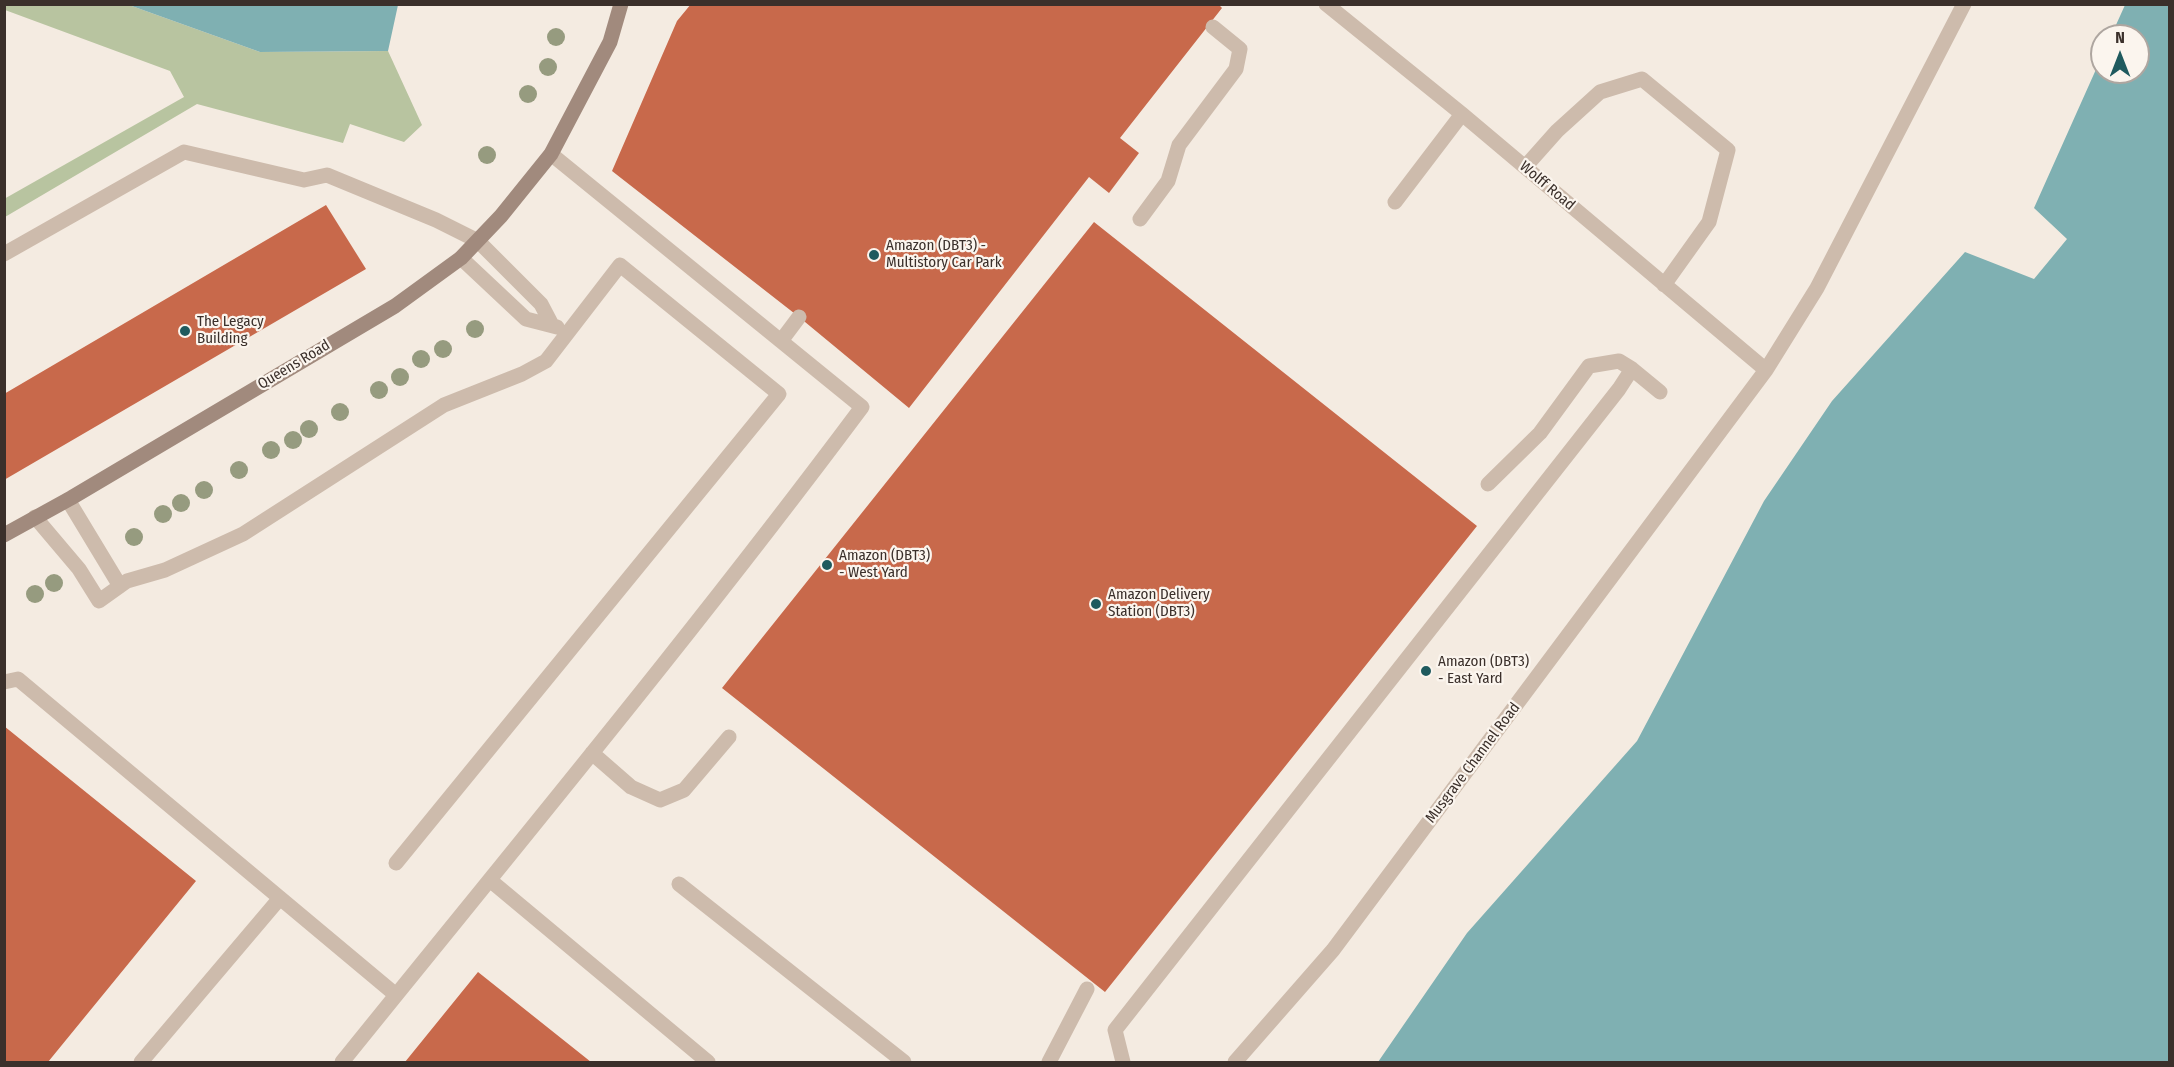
<!DOCTYPE html>
<html>
<head>
<meta charset="utf-8">
<style>
  body { margin:0 }
  #map { position:relative; width:2174px; height:1067px; overflow:hidden; background:#f4ebe1; font-family:"Fira Sans Condensed",sans-serif }
  canvas { display:block }
  .frame { position:absolute; inset:0; border:6px solid #3b302b; pointer-events:none }
  .north { position:absolute; left:2090px; top:24px; width:60px; height:60px; box-sizing:border-box; background:#fbf5ee; border:2px solid #aea6a0; border-radius:50%; rotate:0deg; font-size:16px; font-weight:700; line-height:24px; text-align:center; color:#3b302b }
  .north::after { content:''; display:block; margin:auto; width:21px; height:27px; background:#1f5a5e; clip-path:polygon(50% 0,100% 100%,50% 72%,0 100%) }
</style>
</head>
<body>
<div id="map">
<canvas width="2174" height="1067"></canvas>
<div class="frame"></div>
<div class="north">N</div>
</div>
<script>
const ctx = document.querySelector('canvas').getContext('2d');
ctx.lineJoin = 'round';
function fillPath(path, color) { ctx.fillStyle = color; ctx.fill(path, 'evenodd'); }
function strokePath(path, color, width, dash) { ctx.strokeStyle = color; ctx.lineWidth = width; ctx.lineCap = dash ? 'butt' : 'round'; ctx.setLineDash(dash || []); ctx.stroke(path); }
function label(font, color, halo, rows, align = 'center') {
  ctx.font = font + ' "Fira Sans Condensed",sans-serif'; ctx.lineWidth = 4.5; ctx.setLineDash([]); ctx.textBaseline = 'middle'; ctx.strokeStyle = halo; ctx.fillStyle = color; for (const [text, x, y, turn = 0] of rows) {
    ctx.save(); ctx.translate(x, y); ctx.rotate((+turn || 0) * Math.PI / 180); ctx.textAlign = isNaN(turn) ? turn : align; if (halo) ctx.strokeText(text, 0, 0); ctx.fillText(text, 0, 0); ctx.restore();
  }
}
fillPath(new Path2D(`
  M 5,5 L 129,5 L 260,52 L 388,51 L 422,125 L 404,142 L 350,124 L 343,143 L 197,104 L 5,217 L 4,199 L 184,97 L 170,71 L 5,10 Z`), '#b8c4a0');
fillPath(new Path2D(`
  M 129,5 L 398,4 L 398,5 L 388,51 L 260,52 Z
  M 2125,5 L 2170,5 L 2169,1062 L 1378,1062 L 1467,933 L 1637,741 L 1764,501 L 1832,401 L 1965,252 L 2034,279 L 2067,239 L 2034,208 L 2102,56 L 2102,72 L 2138,72 L 2138,36 L 2111,36 Z`), '#7fb0b2');
fillPath(new Path2D(`
  M 691,4 L 1218,4 L 1222,8 L 1120,138 L 1139,153 L 1109,193 L 1089,177 L 909,408 L 799,317 L 612,171 L 677,21 Z
  M 326,205 L 366,269 L 4,480 L 4,394 Z
  M 1094,222 L 1477,526 L 1105,992 L 722,688 Z
  M 4,726 L 196,881 L 48,1062 L 4,1062 Z
  M 478,972 L 591,1062 L 405,1062 Z`), '#c8694b');
strokePath(new Path2D(`
  M 1326,4 L 1462,114 L 1766,370
  M 1525,167 L 1557,131 L 1600,92 L 1642,79 L 1728,150 L 1709,222 L 1664,285
  M 1395,202 L 1462,114
  M 1140,219 L 1168,181 L 1179,145 L 1236,69 L 1240,49 L 1213,27
  M 4,254 L 184,152 L 304,180 L 327,175 L 436,220 L 478,241 L 541,304 L 552,325
  M 461,258 L 526,319 L 557,327
  M 781,341 L 799,317
  M 1488,484 L 1540,433 L 1589,366 L 1619,361 L 1632,369 L 1660,392
  M 68,500 L 120,586
  M 35,517 L 79,569 L 99,601 L 127,581 L 165,570 L 243,534 L 444,405 L 522,374 L 546,361 L 620,265 L 779,394 L 396,863
  M 4,682 L 18,679 L 396,995
  M 592,753 L 631,787 L 660,800 L 684,790 L 729,737
  M 491,881 L 708,1062
  M 679,884 L 904,1062
  M 141,1062 L 280,898
  M 342,1062 C 517,845 695,631 862,407 L 551,154
  M 1049,1062 L 1087,989
  M 1123,1062 L 1115,1030 L 1619,389 L 1632,369
  M 1235,1062 L 1333,950 L 1766,370 L 1817,288 L 1964,4`), '#cdbbac', 15);
strokePath(new Path2D(`
  M 4,535 L 71,498 L 395,306 L 461,258 L 501,216 L 551,154 L 610,42 L 621,4`), '#a18a7d', 15);
ctx.fillStyle = '#969b7f';
for (const [x, y] of [
  [556,37],
  [548,67],
  [528,94],
  [487,155],
  [475,329],
  [443,349],
  [421,359],
  [400,377],
  [379,390],
  [340,412],
  [309,429],
  [293,440],
  [271,450],
  [239,470],
  [204,490],
  [181,503],
  [163,514],
  [134,537],
  [54,583],
  [35,594]
]) { ctx.beginPath(); ctx.arc(x, y, 9, 0, 2 * Math.PI); ctx.fill(); }
for (const [x, y, r, color] of [
  [874,255,6,"#1f5a5e"],
  [185,331,6,"#1f5a5e"],
  [827,565,6,"#1f5a5e"],
  [1096,604,6,"#1f5a5e"],
  [1426,671,6,"#1f5a5e"]
]) { const dot = new Path2D(); dot.arc(x, y, r, 0, 2 * Math.PI); ctx.fillStyle = color; ctx.fill(dot); strokePath(dot, '#fbf5ee', 2); }
label('15px', '#3b302b', '#fbf5ee', [
  ["Wolff Road",1547,186,40],
  ["Queens Road",294,365,-31],
  ["Musgrave Channel Road",1473,763,-53]
]);
label('15px', '#3b302b', '#fbf5ee', [
  ["Amazon (DBT3) -",886,246],
  ["Multistory Car Park",886,263],
  ["The Legacy",197,322],
  ["Building",197,339],
  ["Amazon (DBT3)",839,556],
  ["- West Yard",839,573],
  ["Amazon Delivery",1108,595],
  ["Station (DBT3)",1108,612],
  ["Amazon (DBT3)",1438,662],
  ["- East Yard",1438,679]
], 'left');
</script>
</body>
</html>
